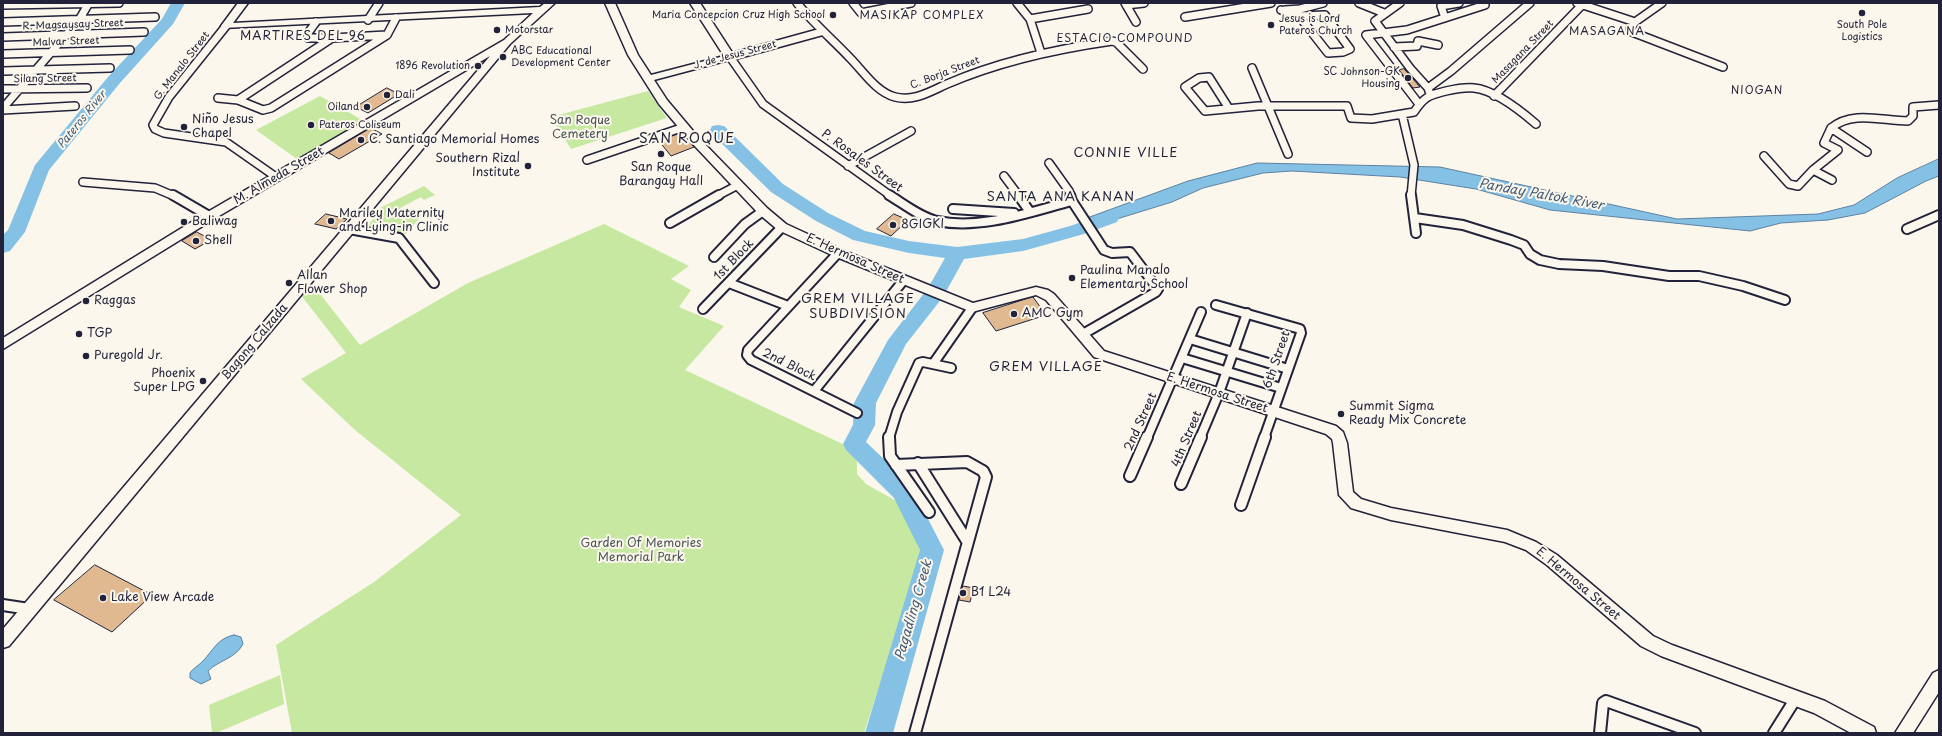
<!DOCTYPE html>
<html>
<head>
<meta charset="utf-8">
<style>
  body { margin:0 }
  #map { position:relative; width:1942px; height:736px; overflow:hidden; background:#fbf7ec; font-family:"Playpen Sans",sans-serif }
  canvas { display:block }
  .frame { position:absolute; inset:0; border:4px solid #22223b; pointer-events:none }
</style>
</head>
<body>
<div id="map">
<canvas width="1942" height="736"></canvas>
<div class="frame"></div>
</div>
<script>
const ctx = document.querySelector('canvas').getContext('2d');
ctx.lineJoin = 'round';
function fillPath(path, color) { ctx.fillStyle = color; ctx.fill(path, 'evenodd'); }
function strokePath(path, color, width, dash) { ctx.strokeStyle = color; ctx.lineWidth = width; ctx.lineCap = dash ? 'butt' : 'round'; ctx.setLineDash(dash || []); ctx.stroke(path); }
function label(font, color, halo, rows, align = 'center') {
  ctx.font = font + ' "Playpen Sans",sans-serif'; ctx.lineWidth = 4; ctx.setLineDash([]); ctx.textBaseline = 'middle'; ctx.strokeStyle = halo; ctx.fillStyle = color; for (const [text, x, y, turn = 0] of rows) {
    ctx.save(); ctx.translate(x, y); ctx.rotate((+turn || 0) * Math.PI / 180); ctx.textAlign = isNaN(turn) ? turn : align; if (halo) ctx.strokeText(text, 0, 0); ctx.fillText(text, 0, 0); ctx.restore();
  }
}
fillPath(new Path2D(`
  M 648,91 L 667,118 L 571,149 L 551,117 Z
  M 320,96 L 364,121 L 297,159 L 256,130 Z
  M 424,186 L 435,195 L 424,200 L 421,197 L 400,208 L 403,211 L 401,212 L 422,215 L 406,234 L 365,229 L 381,209 L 380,208 Z
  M 604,224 L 689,266 L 671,279 L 691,290 L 679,307 L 724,326 L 685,370 L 851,448 L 857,462 L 857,474 L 866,484 L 898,502 L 908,519 L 922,556 L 864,733 L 292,733 L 276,645 L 374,582 L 461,515 L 355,430 L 301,379 L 346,353 L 300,294 L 310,281 L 360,345 L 468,283 Z
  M 280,675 L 284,704 L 216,733 L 212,733 L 209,705 Z`), '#c7e8a0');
const water = new Path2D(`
  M 1939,159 L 1939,176 L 1926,181 L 1865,213 L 1828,220 L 1781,223 L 1750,231 L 1550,210 L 1476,189 L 1400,177 L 1292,171 L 1263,173 L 1203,188 L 1172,202 L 1094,226 L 1087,218 L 1188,181 L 1257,163 L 1440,167 L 1677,219 L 1818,214 L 1854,205 L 1897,178 Z
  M 234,635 L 241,637 L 243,644 C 235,659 219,660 208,671 L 211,679 L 201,684 L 190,678 L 190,673 C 193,668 198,666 202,662 C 213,651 217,638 234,635 Z`);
fillPath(water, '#85c1e5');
strokePath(water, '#5d81a1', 1);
fillPath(new Path2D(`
  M 171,3 L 185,3 L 173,24 L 120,83 L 49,170 L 25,232 L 10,251 L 3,253 L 3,235 L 8,230 L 35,165 L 108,77 L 162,19 Z
  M 718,125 L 724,126 L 783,184 L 828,213 L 865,231 L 909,241 L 957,247 L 1023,239 L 1070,226 L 1110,212 L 1117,214 L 1119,218 L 1117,222 L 1084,234 L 1023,251 L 964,259 L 943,297 L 906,344 L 876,403 L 875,425 L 866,442 L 910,484 L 944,550 L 893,733 L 865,733 L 920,550 L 894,498 L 846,450 L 843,444 L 853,425 L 854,403 L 888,340 L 928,288 L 945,258 L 909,253 L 853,240 L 816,221 L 771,192 L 712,134 L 710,130 L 712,126 Z`), '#85c1e5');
const building = new Path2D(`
  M 1404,69 L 1406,71 L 1420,87 L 1413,88 L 1399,70 Z
  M 387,88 L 399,94 L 368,113 L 356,107 Z
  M 371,128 L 382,134 L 339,159 L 329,153 Z
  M 681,133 L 694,147 L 671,156 L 659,141 Z
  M 326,214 L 347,219 L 336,229 L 315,224 Z
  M 894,214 L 908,220 L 891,236 L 877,229 Z
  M 197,232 L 211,240 L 195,249 L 182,241 Z
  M 1033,297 L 1046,315 L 996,331 L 983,313 Z
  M 95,565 L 152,595 L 112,632 L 54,600 Z
  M 963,586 L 974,588 L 970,602 L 959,600 Z`);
fillPath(building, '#e0b991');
strokePath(building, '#22223b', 1);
const streetFar2 = new Path2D(`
  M 797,3 C 813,23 832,39 850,58 C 863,71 876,92 895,97 C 914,102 931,91 947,84 C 1000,61 1056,49 1112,41 L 1116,42 L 1143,69
  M 853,3 L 861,13 L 911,3
  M 1017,3 L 1030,19 L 1041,53
  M 1125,3 L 1136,22
  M 1359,3 L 1384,13
  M 1400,3 L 1375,21 L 1410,68 L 1428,88
  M 1577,3 L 1635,22 L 1662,3
  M 3,5 L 119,3
  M 1126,5 L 1144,3
  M 1281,10 L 1299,16
  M 1285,10 L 1300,9 L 1323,3
  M 1325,15 L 1350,49 L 1343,52 L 1328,53 L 1299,16 Z
  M 1185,17 L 1271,3
  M 1445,18 L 1441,6 L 1459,3
  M 1030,19 L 1088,9
  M 368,20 L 379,3
  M 3,22 L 155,17
  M 316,22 L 308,33 L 308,38 L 332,38
  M 1635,22 L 1630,29 L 1632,32 L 1723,67
  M 226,26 L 169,97 L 153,125 L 155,129 L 164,133 L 226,142 L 276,177
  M 821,32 L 730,57 L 763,104 L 891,196
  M 3,37 L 144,32
  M 1394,47 L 1417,46 L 1418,41 L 1438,45
  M 3,54 L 130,50
  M 1252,68 L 1288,154
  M 3,71 L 110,68
  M 3,89 L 87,88
  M 1430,94 L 1428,88 L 1451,71 L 1530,3
  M 1494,96 L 1582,5
  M 218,98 L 238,100 L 263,110 L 271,108 L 387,35 L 396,18
  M 238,100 L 332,38 L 386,35
  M 1419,104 L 1366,35 L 1407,30 L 1485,5
  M 1228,107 L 1209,77 L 1199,78 L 1185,87 L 1205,111 L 1258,106 L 1347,106 L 1351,118 L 1372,119 L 1414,112 C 1424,97 1429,95 1446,91 C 1455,89 1465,87 1474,88 C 1494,90 1521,111 1536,124
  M 3,108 L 79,20 L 89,3
  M 3,110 L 75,106
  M 1402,114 L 1414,165 L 1411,196
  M 1831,128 L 1824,143 L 1838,150 L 1813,170 L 1832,180
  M 1867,152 L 1831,128 C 1853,110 1882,121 1908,121 L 1913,116 L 1913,107 L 1939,105
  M 1764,156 L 1789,184 L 1798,186 L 1813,170
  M 587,160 L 684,127
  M 1049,163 L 1069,191 L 1071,196
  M 848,166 L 911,131
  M 1004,176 L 1019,196
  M 83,182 L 155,188 L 174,196
  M 717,196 L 738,185`);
const streetFar1 = new Path2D(`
  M 173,195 L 209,216
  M 889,195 C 904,204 920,217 937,221 C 982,230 1030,212 1072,201
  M 1018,195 L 1030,212
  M 1070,195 L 1072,201 L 1104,250 L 1112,253 L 1130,252 L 1158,289 L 1156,292 L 1083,334
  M 1411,195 L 1416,233
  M 953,209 L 1014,213
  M 1415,218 L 1463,225 L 1511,240 L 1524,245 L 1530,254 L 1540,260 L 1559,264 L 1603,266 L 1669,276 L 1699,276 L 1743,286 L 1785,300
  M 670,223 L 719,195
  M 349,229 L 399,238 L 434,283
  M 1907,229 L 1939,215
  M 838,253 L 748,350 L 747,355 L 751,360 L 857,413
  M 714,257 L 745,224 L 763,211
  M 729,283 L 788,306
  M 1216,305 L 1300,329 L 1301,333 L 1264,438
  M 703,309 L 782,227
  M 1190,339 L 1288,369
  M 1182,358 L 1281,388
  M 933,364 L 972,308
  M 814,391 L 903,281
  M 889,438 L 897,412 L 919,363 L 923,362 L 951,368
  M 1147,438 L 1201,312
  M 1200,438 L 1219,393 L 1247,313`);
const street = new Path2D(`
  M 889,437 L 890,456 L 929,512
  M 918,463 L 967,541
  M 896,465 L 967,462 L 983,471 L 986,477 L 915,733
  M 1130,476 L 1147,437
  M 1181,484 L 1201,437
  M 1241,505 L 1265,437
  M 3,605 L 29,609
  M 1600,733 L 1603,703 L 1606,701 L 1695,733
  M 1774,733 L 1796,698`);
const secondary = new Path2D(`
  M 238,3 L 248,3 L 233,23 L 540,7 L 545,3 L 555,3 L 510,44 L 9,646 L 3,648 L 3,629 L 490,56 L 219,216 L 3,349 L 3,338 L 211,210 L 504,40 L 533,13 L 223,28 L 221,26 Z
  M 605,3 L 615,3 L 638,55 L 651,75 L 724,56 L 690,3 L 700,3 L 735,57 L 733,59 L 654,80 L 667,100 L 699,138 L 767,208 L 786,224 L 842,250 L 973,303 L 1036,287 L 1048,290 L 1054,294 L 1104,351 L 1336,426 L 1343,432 L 1347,443 L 1353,492 L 1361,499 L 1391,508 L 1507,530 L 1536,542 L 1557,555 L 1653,636 L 1672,645 L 1825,701 L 1874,727 L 1876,733 L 1851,733 L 1814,713 L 1661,656 L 1641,646 L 1547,565 L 1526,550 L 1505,542 L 1391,520 L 1351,508 L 1339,495 L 1333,443 L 1332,439 L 1326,434 L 1094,357 L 1046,300 L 1036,295 L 972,312 L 834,256 L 778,230 L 759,214 L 691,142 L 659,104 L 628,55 Z
  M 1939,670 L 1939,692 L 1913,733 L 1895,733 L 1933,673 Z`);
strokePath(streetFar2, '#22223b', 10);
strokePath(streetFar1, '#22223b', 12);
strokePath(street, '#22223b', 14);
strokePath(secondary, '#22223b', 3);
strokePath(streetFar2, '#fbf7ec', 7);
strokePath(streetFar1, '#fbf7ec', 8);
strokePath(street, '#fbf7ec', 10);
fillPath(secondary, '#fbf7ec');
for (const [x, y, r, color] of [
  [1862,13,4,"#22223b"],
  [833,15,4,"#22223b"],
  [1271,25,4,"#22223b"],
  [497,30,4,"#22223b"],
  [503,57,4,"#22223b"],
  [478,66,4,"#22223b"],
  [1408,78,4,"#22223b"],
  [387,95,4,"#22223b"],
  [367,107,4,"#22223b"],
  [311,125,4,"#22223b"],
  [184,127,4,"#22223b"],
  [361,140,4,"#22223b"],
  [661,154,4,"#22223b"],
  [528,166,4,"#22223b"],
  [331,221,4,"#22223b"],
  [184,222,4,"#22223b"],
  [893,225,4,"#22223b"],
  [196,241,4,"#22223b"],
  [1072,278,4,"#22223b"],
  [289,283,4,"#22223b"],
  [86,301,4,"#22223b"],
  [1014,314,4,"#22223b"],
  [79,334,4,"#22223b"],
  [86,356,4,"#22223b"],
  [203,381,4,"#22223b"],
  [1341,414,4,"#22223b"],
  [963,593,4,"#22223b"],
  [103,598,4,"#22223b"]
]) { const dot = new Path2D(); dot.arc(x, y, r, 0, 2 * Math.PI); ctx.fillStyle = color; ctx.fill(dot); strokePath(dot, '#fbf7ec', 1.5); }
label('10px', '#22223b', '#fbf7ec', [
  ["Maria Concepcion Cruz High School",825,15,"right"],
  ["Jesus is Lord",1279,19],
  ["Pateros Church",1279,31],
  ["South Pole",1862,25,"center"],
  ["Logistics",1862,37,"center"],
  ["Motorstar",505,30],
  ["ABC Educational",511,51],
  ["Development Center",511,63],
  ["1896 Revolution",470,66,"right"],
  ["SC Johnson-GK",1400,72,"right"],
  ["Housing",1400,84,"right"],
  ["Dali",395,95],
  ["Oiland",359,107,"right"],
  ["Pateros Coliseum",319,125]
], 'left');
label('10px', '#22223b', '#fbf7ec', [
  ["R. Magsaysay Street",73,25,-2],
  ["Malvar Street",66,42,-2],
  ["Masagana Street",1523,52,-46],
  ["J. de Jesus Street",735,55,-15],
  ["G. Manalo Street",182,66,-52],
  ["C. Borja Street",945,73,-21],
  ["Silang Street",45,79,-1]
]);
ctx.letterSpacing = '1px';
label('11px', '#22223b', '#fbf7ec', [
  ["MASIKAP COMPLEX",922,16],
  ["MASAGANA",1607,32],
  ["ESTACIO COMPOUND",1125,39],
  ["NIOGAN",1757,91]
]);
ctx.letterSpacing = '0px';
label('italic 11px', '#455a76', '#fbf7ec', [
  ["Pateros River",82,120,-51]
]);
ctx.letterSpacing = '1px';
label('12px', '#22223b', '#fbf7ec', [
  ["MARTIRES DEL 96",303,37]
]);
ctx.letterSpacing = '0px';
label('12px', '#22223b', '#fbf7ec', [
  ["Niño Jesus",192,120],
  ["Chapel",192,134],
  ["C. Santiago Memorial Homes",369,140],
  ["Southern Rizal",520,159,"right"],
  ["Institute",520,173,"right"],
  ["San Roque",661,168,"center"],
  ["Barangay Hall",661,182,"center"],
  ["Mariley Maternity",339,214],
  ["and Lying-in Clinic",339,228],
  ["Baliwag",192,222],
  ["8GIGKI",901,225],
  ["Shell",204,241],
  ["Paulina Manalo",1080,271],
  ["Elementary School",1080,285],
  ["Allan",297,276],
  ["Flower Shop",297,290],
  ["Raggas",94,301],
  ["AMC Gym",1022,314],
  ["TGP",87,334],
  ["Puregold Jr.",94,356],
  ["Phoenix",195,374,"right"],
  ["Super LPG",195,388,"right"],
  ["Summit Sigma",1349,407],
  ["Ready Mix Concrete",1349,421],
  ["B1 L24",971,593],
  ["Lake View Arcade",111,598]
], 'left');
label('12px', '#4b5454', '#fbf7ec', [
  ["San Roque",580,121],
  ["Cemetery",580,135],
  ["Garden Of Memories",641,544],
  ["Memorial Park",641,558]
]);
label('12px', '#22223b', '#fbf7ec', [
  ["P. Rosales Street",862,161,36],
  ["M. Almeda Street",279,176,-30],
  ["E. Hermosa Street",855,259,24],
  ["1st Block",734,260,-46],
  ["Bagong Calzada",255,342,-50],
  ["6th Street",1277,360,-71],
  ["2nd Block",789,365,26],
  ["E. Hermosa Street",1217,393,18],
  ["2nd Street",1141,422,-66],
  ["4th Street",1187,439,-67],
  ["E. Hermosa Street",1578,584,40]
]);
ctx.letterSpacing = '1px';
label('13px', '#22223b', '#fbf7ec', [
  ["CONNIE VILLE",1126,153],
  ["SANTA ANA KANAN",1061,197],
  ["GREM VILLAGE",858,299],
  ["SUBDIVISION",858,314],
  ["GREM VILLAGE",1046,367]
]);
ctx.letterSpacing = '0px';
label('italic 13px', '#455a76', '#fbf7ec', [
  ["Panday Paltok River",1541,195,10],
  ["Pagadling Creek",914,610,-74]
]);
ctx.letterSpacing = '1px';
label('14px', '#22223b', '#fbf7ec', [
  ["SAN ROQUE",687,139]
]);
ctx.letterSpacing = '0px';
</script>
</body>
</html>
